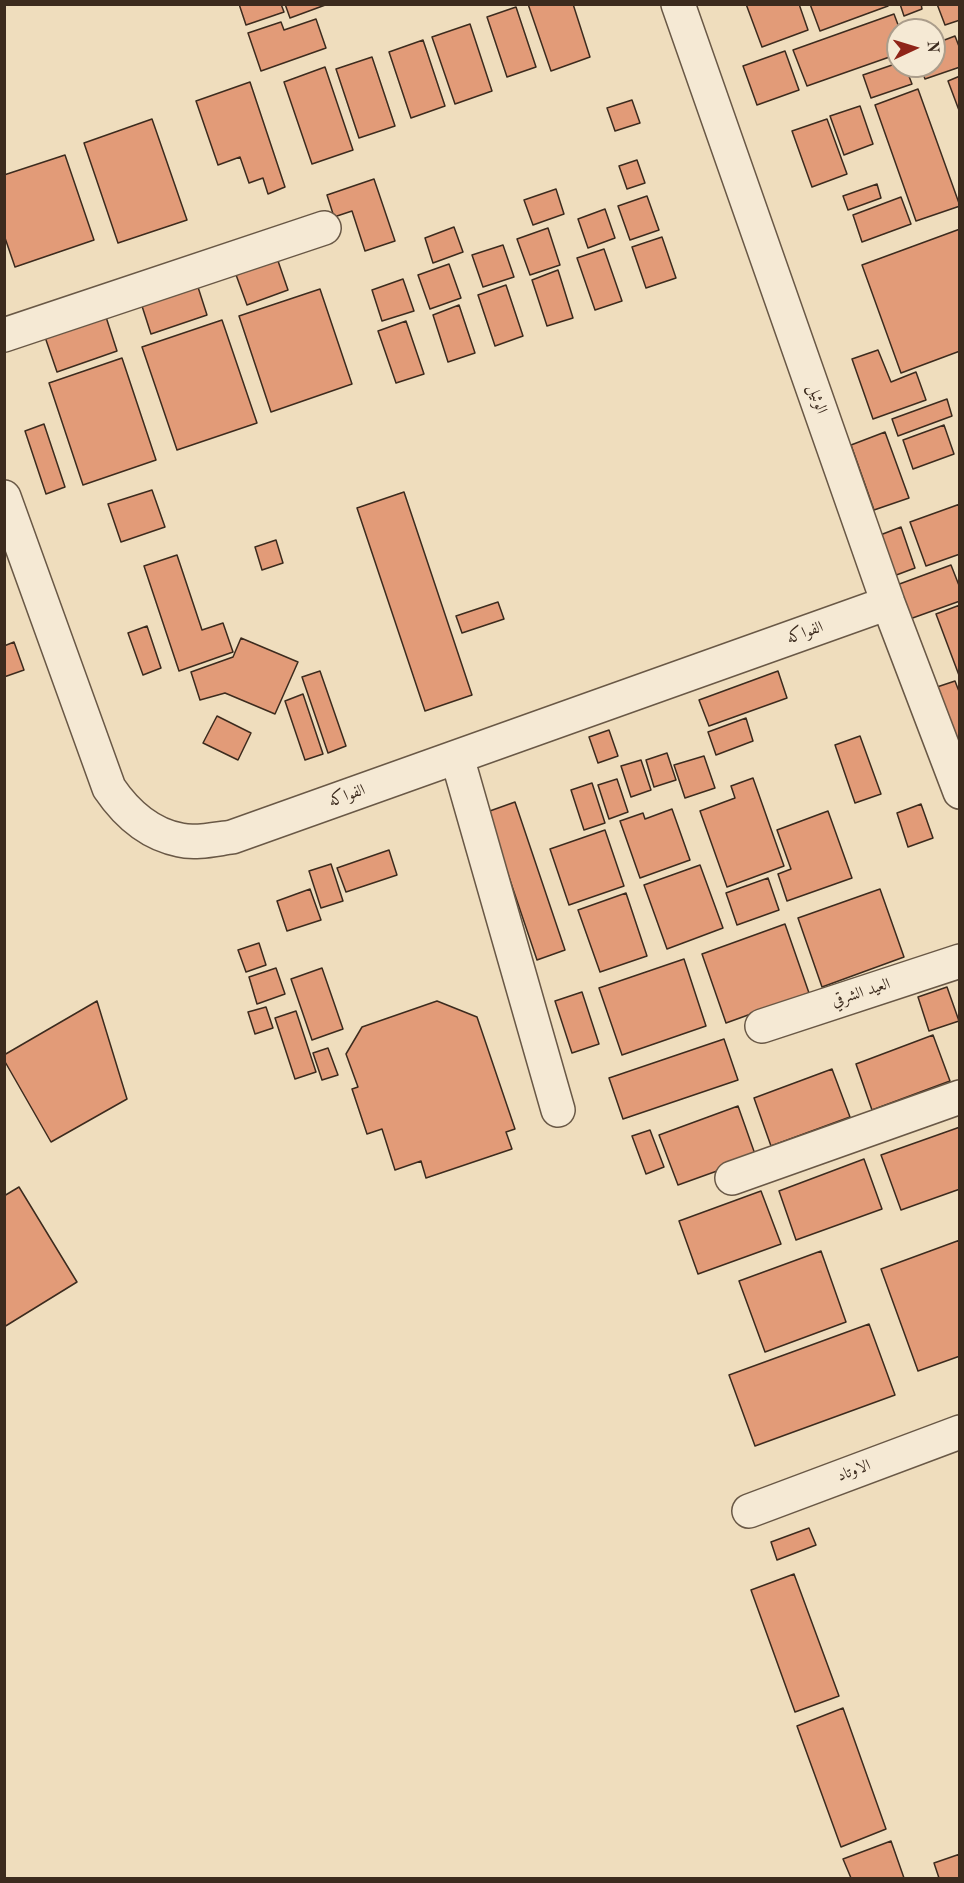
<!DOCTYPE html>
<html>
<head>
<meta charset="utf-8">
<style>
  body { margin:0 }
  #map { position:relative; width:964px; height:1883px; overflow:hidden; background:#efddbd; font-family:"Old Standard TT",serif }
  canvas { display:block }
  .frame { position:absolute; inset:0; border:6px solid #3c2b1e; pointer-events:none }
  .north { position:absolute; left:886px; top:18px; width:60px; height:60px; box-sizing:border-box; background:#f5e9d4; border:2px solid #ab9d8b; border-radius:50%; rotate:86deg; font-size:16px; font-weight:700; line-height:24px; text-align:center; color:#3c2b1e }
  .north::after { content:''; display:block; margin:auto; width:21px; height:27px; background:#8f2418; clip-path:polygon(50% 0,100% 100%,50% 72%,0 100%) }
</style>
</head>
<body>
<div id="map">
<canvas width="964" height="1883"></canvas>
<div class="frame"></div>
<div class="north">N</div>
</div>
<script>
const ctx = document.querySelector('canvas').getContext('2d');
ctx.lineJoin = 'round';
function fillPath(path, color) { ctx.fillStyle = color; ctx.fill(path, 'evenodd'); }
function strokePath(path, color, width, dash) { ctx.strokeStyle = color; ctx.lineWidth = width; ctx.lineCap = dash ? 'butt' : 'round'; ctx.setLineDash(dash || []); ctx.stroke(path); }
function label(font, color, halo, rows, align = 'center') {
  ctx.font = font + ' "Old Standard TT",Amiri,serif'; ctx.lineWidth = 4.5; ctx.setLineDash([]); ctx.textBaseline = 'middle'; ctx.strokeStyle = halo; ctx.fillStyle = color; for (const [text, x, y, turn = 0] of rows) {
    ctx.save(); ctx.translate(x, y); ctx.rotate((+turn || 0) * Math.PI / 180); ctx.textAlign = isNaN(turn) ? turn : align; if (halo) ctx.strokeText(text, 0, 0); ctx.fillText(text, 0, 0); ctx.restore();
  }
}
const building = new Path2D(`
  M 239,4 L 281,4 L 284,12 L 246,25 Z
  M 285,4 L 328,4 L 290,18 Z
  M 528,4 L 573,4 L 590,57 L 551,71 Z
  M 746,4 L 799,4 L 808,30 L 762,47 Z
  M 810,4 L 888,4 L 888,6 L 820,31 Z
  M 900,4 L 921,4 L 922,9 L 904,16 Z
  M 937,4 L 960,4 L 960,20 L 945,25 Z
  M 516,7 L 536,67 L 507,77 L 487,17 Z
  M 894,14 L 900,30 L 898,30 L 898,54 L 807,86 L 793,50 Z
  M 316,19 L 326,48 L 261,71 L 248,33 L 281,22 L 284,30 Z
  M 470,24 L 492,91 L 455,104 L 432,37 Z
  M 955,36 L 960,49 L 960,67 L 925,79 L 920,66 L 934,66 L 934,44 Z
  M 423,40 L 445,106 L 411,118 L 389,52 Z
  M 785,51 L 799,90 L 757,105 L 743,66 Z
  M 372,57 L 395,126 L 359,138 L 336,69 Z
  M 898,63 L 898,66 L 905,66 L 912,84 L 871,98 L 863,75 Z
  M 325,67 L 353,150 L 312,164 L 284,82 Z
  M 960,76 L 960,113 L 948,81 Z
  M 250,82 L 285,187 L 268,194 L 263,178 L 249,183 L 240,157 L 218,165 L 196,101 Z
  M 918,89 L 960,206 L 916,221 L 875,105 Z
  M 632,100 L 640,123 L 615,131 L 607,108 Z
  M 860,106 L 873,144 L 844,155 L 830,116 Z
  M 152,119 L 187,220 L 118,243 L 84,143 Z
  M 827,119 L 847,174 L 812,187 L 792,131 Z
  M 65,155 L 94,240 L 15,267 L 4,235 L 4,175 Z
  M 637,160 L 645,183 L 627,189 L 619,166 Z
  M 374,179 L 395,241 L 365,251 L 352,211 L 334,217 L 327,195 Z
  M 877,184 L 881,198 L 848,210 L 843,196 Z
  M 556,189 L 564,214 L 533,225 L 524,200 Z
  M 647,196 L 659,230 L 630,240 L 618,206 Z
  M 901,197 L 911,224 L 862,242 L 853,215 Z
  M 605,209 L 615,238 L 588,248 L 578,219 Z
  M 454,227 L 463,252 L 433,263 L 425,238 Z
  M 548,228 L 560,265 L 530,275 L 517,239 Z
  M 960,229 L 960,351 L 901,373 L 862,265 Z
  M 662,237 L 676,278 L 646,288 L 632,247 Z
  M 503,245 L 514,277 L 483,287 L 472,255 Z
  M 604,249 L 622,301 L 595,310 L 577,258 Z
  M 277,258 L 288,290 L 247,305 L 235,272 Z
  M 449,264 L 461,298 L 430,309 L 418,275 Z
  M 558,270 L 573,318 L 547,326 L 532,280 Z
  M 403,279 L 414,311 L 382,321 L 372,290 Z
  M 197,284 L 207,315 L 151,334 L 141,303 Z
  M 506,285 L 523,336 L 495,346 L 478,295 Z
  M 320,289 L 352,384 L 271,412 L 239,316 Z
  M 459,305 L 475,353 L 448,362 L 433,315 Z
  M 106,317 L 117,351 L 57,372 L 45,337 Z
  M 222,320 L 257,423 L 177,450 L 142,347 Z
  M 406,321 L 424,374 L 396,383 L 378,331 Z
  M 878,350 L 891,382 L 916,372 L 926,400 L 873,419 L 852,359 Z
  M 122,358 L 156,460 L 83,485 L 49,383 Z
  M 947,399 L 952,416 L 898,436 L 892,419 Z
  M 44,424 L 65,487 L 46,494 L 25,431 Z
  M 944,425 L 954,454 L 913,469 L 903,440 Z
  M 885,432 L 909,498 L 874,510 L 851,445 Z
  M 152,490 L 165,527 L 121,542 L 108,504 Z
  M 404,492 L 472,695 L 425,711 L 357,508 Z
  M 960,504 L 960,554 L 926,566 L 910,522 Z
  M 901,527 L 915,568 L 891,577 L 875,537 Z
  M 276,540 L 283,563 L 262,570 L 255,547 Z
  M 177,555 L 202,630 L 223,623 L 233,652 L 179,671 L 144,566 Z
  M 951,565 L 960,588 L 960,601 L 907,620 L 894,586 Z
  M 498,602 L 504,619 L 462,633 L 456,616 Z
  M 960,605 L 960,678 L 936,614 Z
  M 147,626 L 161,668 L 143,675 L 128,633 Z
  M 241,638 L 298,662 L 275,714 L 225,693 L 200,700 L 191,672 L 233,657 Z
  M 14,642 L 24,670 L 4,677 L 4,646 Z
  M 320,671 L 346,746 L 328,753 L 302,677 Z
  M 778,671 L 787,698 L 709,726 L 699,700 Z
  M 955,681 L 960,694 L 960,756 L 931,689 Z
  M 303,694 L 323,754 L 305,760 L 285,701 Z
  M 217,716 L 251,733 L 238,760 L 203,743 Z
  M 746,718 L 753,741 L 716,755 L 708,732 Z
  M 609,730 L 618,756 L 598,763 L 589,737 Z
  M 860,736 L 881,794 L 855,803 L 835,745 Z
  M 667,753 L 676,780 L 654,787 L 646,760 Z
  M 704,756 L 715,788 L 685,798 L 674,765 Z
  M 641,760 L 651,790 L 631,797 L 621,766 Z
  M 753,778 L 784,866 L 727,887 L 700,811 L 735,798 L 731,786 Z
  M 617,779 L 628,812 L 609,819 L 598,785 Z
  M 592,783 L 605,823 L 584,830 L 571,790 Z
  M 515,802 L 565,950 L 537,960 L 487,812 Z
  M 921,804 L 933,838 L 908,847 L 897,813 Z
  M 672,809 L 690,860 L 640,878 L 620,821 L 643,813 L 645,819 Z
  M 828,811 L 852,878 L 787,901 L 778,874 L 791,869 L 777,830 Z
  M 605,830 L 624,886 L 569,905 L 550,849 Z
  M 389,850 L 397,875 L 346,892 L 337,868 Z
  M 331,864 L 343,901 L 321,908 L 309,871 Z
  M 700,865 L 723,928 L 667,949 L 644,885 Z
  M 768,878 L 779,910 L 737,925 L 726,893 Z
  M 310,889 L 321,920 L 287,931 L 277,901 Z
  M 880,889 L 904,957 L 822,987 L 798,918 Z
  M 626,893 L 647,956 L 600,972 L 578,910 Z
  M 785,924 L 809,993 L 726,1023 L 702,954 Z
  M 259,943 L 266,965 L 246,972 L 238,950 Z
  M 684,959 L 706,1026 L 622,1055 L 599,988 Z
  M 276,968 L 285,994 L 257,1004 L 249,977 Z
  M 322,968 L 343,1029 L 312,1040 L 291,979 Z
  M 947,987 L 959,1021 L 929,1031 L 918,997 Z
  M 582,992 L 599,1044 L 572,1053 L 555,1001 Z
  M 97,1001 L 127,1099 L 51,1142 L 4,1060 L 4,1055 Z
  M 437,1001 L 477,1017 L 515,1129 L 506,1132 L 512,1149 L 426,1178 L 421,1161 L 395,1170 L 382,1129 L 367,1134 L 352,1089 L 358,1087 L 346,1054 L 362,1027 Z
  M 266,1007 L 273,1028 L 255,1034 L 248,1012 Z
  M 296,1011 L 316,1072 L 295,1079 L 275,1018 Z
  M 933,1035 L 950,1081 L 872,1110 L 856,1064 Z
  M 724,1039 L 738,1080 L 623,1119 L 609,1078 Z
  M 328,1048 L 338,1075 L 322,1080 L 313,1053 Z
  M 832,1069 L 850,1117 L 771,1146 L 754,1098 Z
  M 738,1106 L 756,1157 L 678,1185 L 659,1135 Z
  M 960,1127 L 960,1189 L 901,1210 L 881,1155 Z
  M 650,1130 L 664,1167 L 646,1174 L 632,1136 Z
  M 864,1159 L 882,1209 L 796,1240 L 779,1191 Z
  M 19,1187 L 77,1282 L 4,1327 L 4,1196 Z
  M 761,1191 L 781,1244 L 698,1274 L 679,1221 Z
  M 960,1240 L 960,1356 L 918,1371 L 881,1269 Z
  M 821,1251 L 846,1322 L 765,1352 L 739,1281 Z
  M 869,1324 L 895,1395 L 755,1446 L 729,1375 Z
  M 809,1528 L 816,1545 L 777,1560 L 771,1542 Z
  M 794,1574 L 839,1696 L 795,1712 L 751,1590 Z
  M 843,1708 L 886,1829 L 841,1847 L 797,1726 Z
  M 891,1841 L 904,1878 L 851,1878 L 843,1859 Z
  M 960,1854 L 960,1878 L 939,1878 L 934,1863 Z`);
fillPath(building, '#e29b78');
strokePath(building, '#3c2b1e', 1.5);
const minor = new Path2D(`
  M 678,4 L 888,603 L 960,792
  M 4,335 L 324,228
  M 4,497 L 109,788 C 126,813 149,834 180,840 C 195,844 216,839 232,837 L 888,603
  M 457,757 L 558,1110
  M 762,1026 L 960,961
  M 732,1178 L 960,1097
  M 749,1511 L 960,1432`);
strokePath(minor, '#695846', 36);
strokePath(minor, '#f5e9d4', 33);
label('16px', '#3c2b1e', '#f5e9d4', [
  ["الوثيل",817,399,71],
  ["الفواكه",805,633,-20],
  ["الفواكه",347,796,-20],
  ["العيد الشرقي",861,993,-18],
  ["الاوتاد",854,1471,-21]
]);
</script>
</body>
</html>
